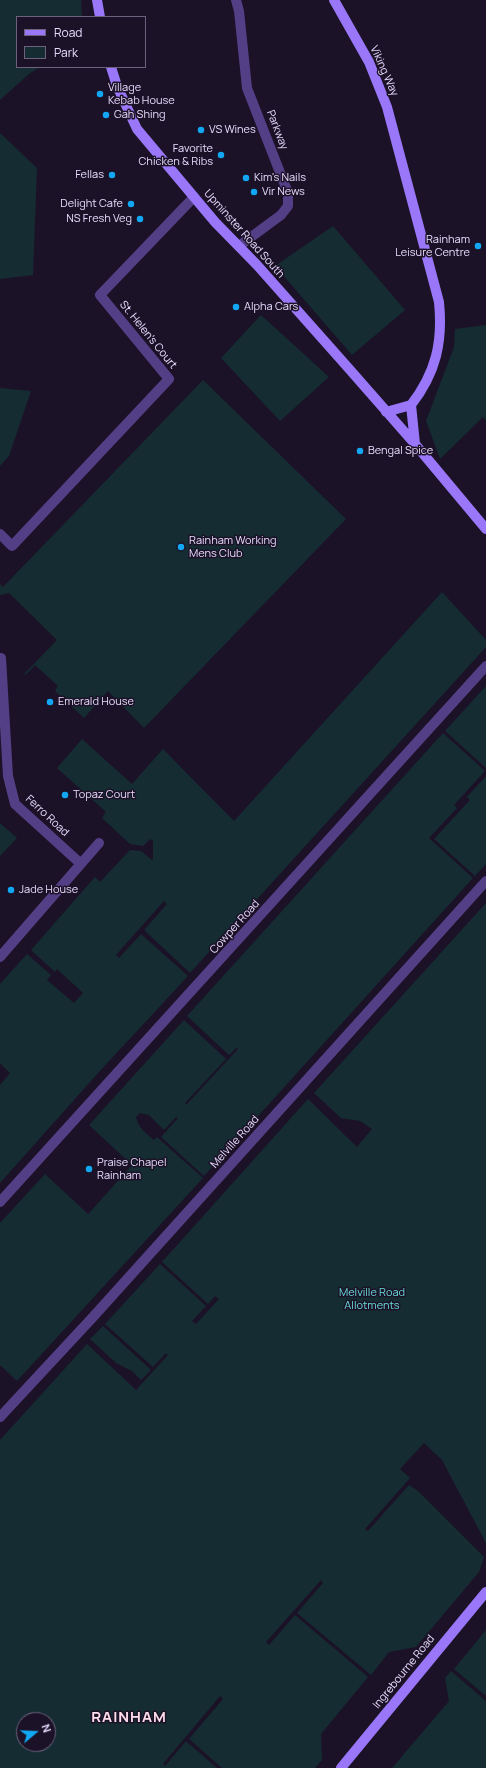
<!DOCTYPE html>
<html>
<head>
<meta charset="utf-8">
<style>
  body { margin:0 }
  #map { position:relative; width:486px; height:1768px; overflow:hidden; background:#1b1228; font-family:Manrope,sans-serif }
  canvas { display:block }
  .legend { position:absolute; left:16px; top:16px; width:130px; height:52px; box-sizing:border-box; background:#1b1228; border:1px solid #6d627d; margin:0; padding:5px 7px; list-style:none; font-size:12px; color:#e7dbfd }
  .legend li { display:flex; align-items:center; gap:8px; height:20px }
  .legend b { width:20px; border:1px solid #6d627d }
  .north { position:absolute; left:16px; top:1712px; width:40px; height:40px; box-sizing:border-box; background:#1b1228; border:1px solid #6d627d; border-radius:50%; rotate:71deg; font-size:11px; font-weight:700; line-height:16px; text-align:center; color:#e7dbfd }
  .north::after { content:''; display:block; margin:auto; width:14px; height:18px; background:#11a7f3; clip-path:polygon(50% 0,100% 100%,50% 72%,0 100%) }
</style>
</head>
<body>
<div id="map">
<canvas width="486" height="1768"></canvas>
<ul class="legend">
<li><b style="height:5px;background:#9977f8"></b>Road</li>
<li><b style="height:11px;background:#152c32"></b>Park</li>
</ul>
<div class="north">N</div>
</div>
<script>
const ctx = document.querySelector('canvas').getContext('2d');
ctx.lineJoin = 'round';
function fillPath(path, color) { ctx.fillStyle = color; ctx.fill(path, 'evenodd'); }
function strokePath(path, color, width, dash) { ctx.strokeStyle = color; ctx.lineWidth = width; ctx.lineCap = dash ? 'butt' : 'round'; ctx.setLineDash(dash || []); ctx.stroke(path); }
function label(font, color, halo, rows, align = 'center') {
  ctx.font = font + ' Manrope,sans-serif'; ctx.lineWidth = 3; ctx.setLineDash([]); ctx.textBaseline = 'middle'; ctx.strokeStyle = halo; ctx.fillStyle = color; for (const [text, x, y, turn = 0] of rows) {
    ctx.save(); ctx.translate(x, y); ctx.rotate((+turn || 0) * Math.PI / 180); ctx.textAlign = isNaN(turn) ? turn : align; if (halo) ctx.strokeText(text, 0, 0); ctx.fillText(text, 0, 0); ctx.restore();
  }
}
fillPath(new Path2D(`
  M 0,0 L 81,0 L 82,17 L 17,17 L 17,67 L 40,67 L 29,74 L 0,100 Z
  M 0,133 L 37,168 L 33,275 L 0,279 Z
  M 333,226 L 405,310 L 352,355 L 275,266 Z
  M 261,315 L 329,377 L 280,421 L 221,358 Z
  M 486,325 L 486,420 L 483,417 L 440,459 L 426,421 L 454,347 L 455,329 Z
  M 203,380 L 346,519 L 144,728 L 108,691 L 84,718 L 55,691 L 58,686 L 35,665 L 25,675 L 24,674 L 57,640 L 9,593 L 0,595 L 0,584 L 3,587 Z
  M 0,388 L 31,391 L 9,456 L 0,466 Z
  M 442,592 L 486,640 L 486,647 L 190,973 L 144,930 L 167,904 L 164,901 L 116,955 L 119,958 L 141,934 L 188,976 L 99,1072 L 0,1183 L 0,1085 L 10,1073 L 0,1063 L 0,984 L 27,954 L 51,975 L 47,980 L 74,1003 L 83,993 L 57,969 L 55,972 L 31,950 L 95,877 L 100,882 L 130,850 L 141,851 L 152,860 L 153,859 L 153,841 L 150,839 L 143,846 L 130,844 L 102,818 L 106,812 L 57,768 L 82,739 L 132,784 L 163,749 L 234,821 Z
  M 486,686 L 486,768 L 445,731 Z
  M 443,733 L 485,771 L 454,805 L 457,808 L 429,838 L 473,878 L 204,1176 L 161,1137 L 178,1118 L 176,1117 L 164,1130 L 149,1115 L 140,1113 L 136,1117 C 138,1128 146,1133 154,1140 L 157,1137 L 203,1178 L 17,1381 L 0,1365 L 0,1223 L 45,1174 L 88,1214 L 90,1212 L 132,1165 L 89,1125 L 184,1020 L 226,1059 L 185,1103 L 186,1105 L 238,1049 L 236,1048 L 229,1055 L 187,1016 Z
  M 486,776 L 486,864 L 475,876 L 434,839 L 470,800 L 467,797 Z
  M 0,823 L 17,838 L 0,856 Z
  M 486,903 L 486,1543 L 442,1460 L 424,1443 L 400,1469 L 410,1478 L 365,1529 L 368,1531 L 409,1485 L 418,1491 L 484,1557 L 479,1572 L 416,1647 L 389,1652 L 371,1675 L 297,1613 L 323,1583 L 321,1580 L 266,1642 L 269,1645 L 295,1615 L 368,1677 L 321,1734 L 322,1760 L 315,1768 L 222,1768 L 189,1739 L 223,1699 L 220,1696 L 163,1764 L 165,1766 L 186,1741 L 217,1768 L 0,1768 L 0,1440 L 87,1344 L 136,1390 L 168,1355 L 166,1353 L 153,1367 L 105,1324 L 160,1264 L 206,1306 L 192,1321 L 196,1324 L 219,1299 L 215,1296 L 208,1304 L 162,1262 L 308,1099 L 357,1147 L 372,1129 L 360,1121 L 341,1118 L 314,1093 ZM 24,1720 L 48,1720 L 48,1744 L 24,1744 Z
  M 103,1326 L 151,1370 L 141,1380 L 132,1371 L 116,1363 L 90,1339 Z
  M 486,1630 L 486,1696 L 454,1669 Z
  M 451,1671 L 486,1701 L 486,1768 L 392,1768 L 449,1701 L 445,1678 Z`), '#152c32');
strokePath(new Path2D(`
  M 236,0 L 239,11 L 247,88 L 288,193 L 288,206 L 281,215 L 239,246
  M 0,534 L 12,546 L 169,379 L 100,295 L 194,197
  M 1,658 L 8,776 L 15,804 L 81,864
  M 0,957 L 99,843
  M 0,1202 L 486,666
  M 0,1417 L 93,1317 L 486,881`), '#523f85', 10);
strokePath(new Path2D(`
  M 97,0 L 100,17
  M 334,0 L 369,62 L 387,107 L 439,302 C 443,342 436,373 411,405 L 415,444
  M 111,67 L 117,86 L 137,129 L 215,222 L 257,265 L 351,371 L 415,444 L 486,529
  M 386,412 L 411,405
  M 341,1768 L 486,1592`), '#9977f8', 10);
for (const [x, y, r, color] of [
  [100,94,4,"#11a7f3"],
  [106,115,4,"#11a7f3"],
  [201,130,4,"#11a7f3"],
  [221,155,4,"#11a7f3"],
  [112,175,4,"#11a7f3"],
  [246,178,4,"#11a7f3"],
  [254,192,4,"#11a7f3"],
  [131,204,4,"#11a7f3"],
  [140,219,4,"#11a7f3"],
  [478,246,4,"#11a7f3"],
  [236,307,4,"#11a7f3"],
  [360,451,4,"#11a7f3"],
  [181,547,4,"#11a7f3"],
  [50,702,4,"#11a7f3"],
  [65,795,4,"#11a7f3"],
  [11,890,4,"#11a7f3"],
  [89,1169,4,"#11a7f3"]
]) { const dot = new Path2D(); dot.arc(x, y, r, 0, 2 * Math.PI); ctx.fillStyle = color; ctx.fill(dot); strokePath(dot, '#1b1228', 1.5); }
label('11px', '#e7dbfd', '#1b1228', [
  ["Viking Way",384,71,66],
  ["Parkway",277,130,69],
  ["Upminster Road South",244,234,48],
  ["St. Helen's Court",148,335,51],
  ["Ferro Road",47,816,43],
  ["Cowper Road",235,927,-48],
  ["Melville Road",235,1142,-48],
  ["Ingrebourne Road",404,1672,-51]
]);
label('11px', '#e7dbfd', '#1b1228', [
  ["Village",108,88],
  ["Kebab House",108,101],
  ["Gah Shing",114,115],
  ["VS Wines",209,130],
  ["Favorite",213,149,"right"],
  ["Chicken & Ribs",213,162,"right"],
  ["Fellas",104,175,"right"],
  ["Kim's Nails",254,178],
  ["Vir News",262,192],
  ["Delight Cafe",123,204,"right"],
  ["NS Fresh Veg",132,219,"right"],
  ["Rainham",470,240,"right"],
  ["Leisure Centre",470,253,"right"],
  ["Alpha Cars",244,307],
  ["Bengal Spice",368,451],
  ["Rainham Working",189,541],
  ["Mens Club",189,554],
  ["Emerald House",58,702],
  ["Topaz Court",73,795],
  ["Jade House",19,890],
  ["Praise Chapel",97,1163],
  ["Rainham",97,1176]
], 'left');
label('11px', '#69dbd9', '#1b1228', [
  ["Melville Road",372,1293],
  ["Allotments",372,1306]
]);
ctx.letterSpacing = '1px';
label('bold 15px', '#fdddea', '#1b1228', [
  ["RAINHAM",129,1718]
]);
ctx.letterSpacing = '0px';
</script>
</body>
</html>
